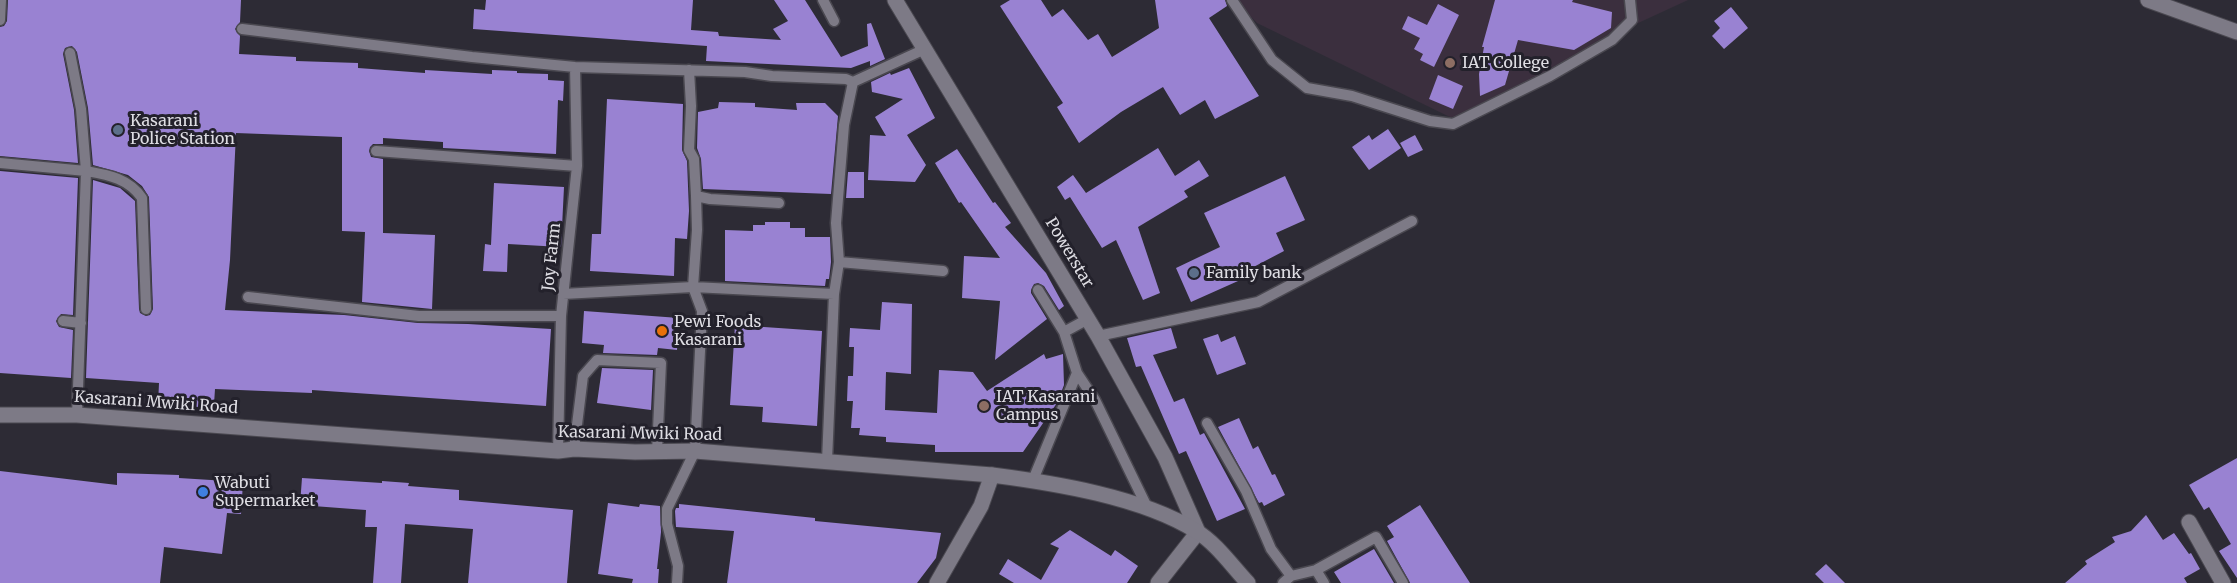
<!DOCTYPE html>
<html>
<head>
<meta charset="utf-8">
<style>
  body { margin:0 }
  canvas { display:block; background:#2d2b35 }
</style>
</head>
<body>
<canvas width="2237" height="583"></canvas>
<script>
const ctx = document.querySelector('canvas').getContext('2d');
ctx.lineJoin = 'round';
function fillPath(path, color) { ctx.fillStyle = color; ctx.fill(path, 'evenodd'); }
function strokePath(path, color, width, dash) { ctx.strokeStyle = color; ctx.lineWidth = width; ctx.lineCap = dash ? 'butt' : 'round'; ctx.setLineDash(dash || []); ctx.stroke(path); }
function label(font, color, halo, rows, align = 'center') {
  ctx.font = font + ' Merriweather,serif'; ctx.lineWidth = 6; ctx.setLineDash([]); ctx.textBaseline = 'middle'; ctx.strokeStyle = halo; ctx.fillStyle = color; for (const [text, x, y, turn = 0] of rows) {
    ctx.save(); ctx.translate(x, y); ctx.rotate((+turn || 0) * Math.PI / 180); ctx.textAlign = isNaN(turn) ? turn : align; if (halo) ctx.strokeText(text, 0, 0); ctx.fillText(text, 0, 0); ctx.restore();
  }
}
fillPath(new Path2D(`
  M 1234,0 L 1688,0 L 1597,42 L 1525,84 L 1454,119 L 1257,23 Z`), '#3b2f3e');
fillPath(new Path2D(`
  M 8,0 L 241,0 L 240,22 L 235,29 L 240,36 L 239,54 L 296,57 L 296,61 L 358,63 L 358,68 L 425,73 L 425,70 L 492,74 L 492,70 L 517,71 L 517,73 L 548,74 L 548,80 L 564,81 L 563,101 L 558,100 L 556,154 L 443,148 L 443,142 L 383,138 L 383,144 L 373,144 L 370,147 L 369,151 L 371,157 L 383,159 L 383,233 L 435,235 L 432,309 L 362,302 L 365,232 L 342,231 L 342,137 L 236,133 L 230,260 L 225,310 L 344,315 L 418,323 L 468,324 L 551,329 L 546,406 L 312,390 L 312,393 L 215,389 L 214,404 L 200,403 L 200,407 L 158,405 L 159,383 L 86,378 L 93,180 L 120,188 L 135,201 L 139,309 L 140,313 L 146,316 L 150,315 L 153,309 L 149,197 L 142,186 L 128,175 L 93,165 L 88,108 L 77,52 L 72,46 L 65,48 L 63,54 L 74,110 L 78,163 L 0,156 L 0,27 L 4,26 L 7,21 Z
  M 486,0 L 693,0 L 691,30 L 718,32 L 719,36 L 781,40 L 773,29 L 788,21 L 774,0 L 805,0 L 841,57 L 868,46 L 867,24 L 871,23 L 885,59 L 870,66 L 870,61 L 851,68 L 706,61 L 707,46 L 473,29 L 474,9 L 485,10 Z
  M 1010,0 L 1041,0 L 1052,17 L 1063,9 L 1088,40 L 1098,34 L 1112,57 L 1159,28 L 1155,0 L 1225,0 L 1227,6 L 1209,18 L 1259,96 L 1215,119 L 1205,100 L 1180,115 L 1163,87 L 1121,112 L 1079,143 L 1057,107 L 1063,103 L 1000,6 Z
  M 1495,0 L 1573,0 L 1572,2 L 1612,12 L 1611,28 L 1574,50 L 1518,40 L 1505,85 L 1480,96 L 1479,74 L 1484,47 L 1482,47 Z
  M 1438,4 L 1459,15 L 1434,67 L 1420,60 L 1423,54 L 1414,49 L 1420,38 L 1402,29 L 1408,16 L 1427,25 Z
  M 1731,7 L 1748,28 L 1724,49 L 1712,36 L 1720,28 L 1714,21 Z
  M 909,68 L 935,118 L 907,135 L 926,165 L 915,182 L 868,180 L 870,135 L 886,136 L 875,117 L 903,99 L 872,92 L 871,82 L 890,73 L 891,75 Z
  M 1438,75 L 1463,86 L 1453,109 L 1429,99 Z
  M 607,99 L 683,104 L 682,150 L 687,161 L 689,211 L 687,239 L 675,238 L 674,276 L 590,271 L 592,234 L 601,234 Z
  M 719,102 L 755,103 L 755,107 L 797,110 L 796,103 L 825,103 L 838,116 L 831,194 L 703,189 L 701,159 L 697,148 L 698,112 L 718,108 Z
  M 1388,129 L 1401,148 L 1369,170 L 1352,147 L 1369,135 L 1372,140 Z
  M 1415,135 L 1423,150 L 1408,157 L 1400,143 Z
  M 1158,148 L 1175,176 L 1199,160 L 1209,176 L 1184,191 L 1188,197 L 1138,227 L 1160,293 L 1143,300 L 1116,240 L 1102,248 L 1070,197 L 1065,200 L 1057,187 L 1073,175 L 1086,193 Z
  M 957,149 L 993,203 L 995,202 L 1011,223 L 1005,227 L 1046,273 L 1064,306 L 1059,310 L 1044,286 L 1038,283 L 1034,284 L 1031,290 L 1031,293 L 1047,319 L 995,360 L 1000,301 L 962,298 L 964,256 L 1000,258 L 961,202 L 959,203 L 935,163 Z
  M 0,171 L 78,178 L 73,315 L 61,314 L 56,321 L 59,327 L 73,330 L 71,378 L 0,373 Z
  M 848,172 L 864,172 L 864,198 L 846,198 Z
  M 1285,176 L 1305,220 L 1276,233 L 1284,251 L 1244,272 L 1247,277 L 1191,302 L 1176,268 L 1220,247 L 1204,213 Z
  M 494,183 L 564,187 L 561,247 L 508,244 L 507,272 L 483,271 L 485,244 L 491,245 Z
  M 765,222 L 790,222 L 790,228 L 805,228 L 805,237 L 830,237 L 831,262 L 829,279 L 826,279 L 825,286 L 725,281 L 725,230 L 753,231 L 753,225 L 765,225 Z
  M 882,302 L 912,304 L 911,374 L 886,372 L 885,410 L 937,413 L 939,370 L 973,372 L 987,391 L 1044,354 L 1046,359 L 1063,354 L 1064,385 L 1057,403 L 1023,452 L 935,452 L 935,445 L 886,442 L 886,437 L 859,435 L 860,428 L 851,428 L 853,401 L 847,401 L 848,376 L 853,376 L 854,347 L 849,347 L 850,328 L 880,330 Z
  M 584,311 L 679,318 L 677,350 L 658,348 L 657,355 L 603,353 L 604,345 L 582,343 Z
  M 735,325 L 822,331 L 817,426 L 762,422 L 763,407 L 730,405 Z
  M 1171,328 L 1177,348 L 1153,355 L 1174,402 L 1184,398 L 1200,435 L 1204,433 L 1245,509 L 1217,521 L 1186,451 L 1179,454 L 1141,366 L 1136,367 L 1127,338 Z
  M 1218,334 L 1221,342 L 1235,336 L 1246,364 L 1217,375 L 1203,339 Z
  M 602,368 L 653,370 L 651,410 L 597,403 Z
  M 1239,418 L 1253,449 L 1258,446 L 1272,475 L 1275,474 L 1285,495 L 1264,506 L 1262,502 L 1259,503 L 1218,427 Z
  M 2237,458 L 2237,578 L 2219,551 L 2231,544 L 2209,507 L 2204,510 L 2189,485 Z
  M 0,471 L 117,485 L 117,473 L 179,475 L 179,478 L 243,482 L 241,514 L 227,513 L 222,554 L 164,547 L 160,583 L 0,583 Z
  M 302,478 L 382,483 L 382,481 L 409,483 L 408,486 L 459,490 L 459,500 L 573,510 L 567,583 L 468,583 L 473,529 L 405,524 L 401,583 L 373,583 L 377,527 L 365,527 L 366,510 L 300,505 Z
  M 608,503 L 639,507 L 640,504 L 660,506 L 661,532 L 657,569 L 659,569 L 658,583 L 632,583 L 633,579 L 598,574 Z
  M 679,504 L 815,518 L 815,521 L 941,533 L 936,558 L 917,583 L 727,583 L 734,531 L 676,527 L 675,511 L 676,508 L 679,508 Z
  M 1420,505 L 1470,583 L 1410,583 L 1387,541 L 1394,537 L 1387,526 Z
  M 2146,515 L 2163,540 L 2174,533 L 2189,554 L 2191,553 L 2200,569 L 2184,578 L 2187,583 L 2065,583 L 2087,564 L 2085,561 L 2115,542 L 2112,537 L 2131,531 Z
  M 1070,530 L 1111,556 L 1115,550 L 1138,566 L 1127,583 L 1014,583 L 999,574 L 1008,559 L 1041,580 L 1059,548 L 1050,544 Z
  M 1374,549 L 1394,583 L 1341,583 L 1334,572 Z
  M 1826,564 L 1845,583 L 1824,583 L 1815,574 Z`), '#9982d2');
const lane = new Path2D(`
  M 823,0 L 834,21
  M 1232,0 L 1272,60 L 1307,88 L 1352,96 L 1430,121 L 1453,124 L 1550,76 L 1612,40 L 1632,20 L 1630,0
  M 0,20 L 1,0
  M 242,29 L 472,57 L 575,67 L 745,72 L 772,76 L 846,79 L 853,82 L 844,125 L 836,223 L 839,262 L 834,294 L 827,461
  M 70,53 L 81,109 L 86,171 C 108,175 128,178 142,198 L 146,309
  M 689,70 L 691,106 L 689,150 L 694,159 L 696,196
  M 853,82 L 925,49
  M 376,151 L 577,166
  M 0,163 L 86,171 L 77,415
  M 839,262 L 943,271
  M 1038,290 L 1064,332 L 1088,319
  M 563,294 L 693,287 L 834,294
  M 248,297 L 419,316 L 561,316
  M 63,321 L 81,323
  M 1064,332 L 1077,373 L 1095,400 L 1147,507
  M 1098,336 L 1258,302 L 1412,221
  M 1207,423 L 1246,491 L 1271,549 L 1291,576
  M 574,449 L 583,376 L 597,360 L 661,363 L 657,452
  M 558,451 L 561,316 L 577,166 L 575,67
  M 1033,480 L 1077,373
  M 1316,570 L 1324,583
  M 677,583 L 678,566 L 667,524 L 667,509 L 695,451 L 702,311 L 693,287 L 697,230 L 696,196 L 710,199 L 779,203
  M 1283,583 L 1291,576 L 1316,570 L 1376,537 L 1403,583`);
const street = new Path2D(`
  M 895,0 L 1098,336 L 1165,457 L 1198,532 L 1158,583
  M 2189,522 L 2223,583
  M 937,583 L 981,506 L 992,475`);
const secondary = new Path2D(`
  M 2148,0 L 2237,32
  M 0,415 L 77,415 L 558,451 L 574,449 L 635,452 L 695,451 L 992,475 C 1054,483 1142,497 1196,531 C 1216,543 1232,566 1248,583`);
strokePath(lane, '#4a4850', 13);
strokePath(street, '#4a4850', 17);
strokePath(secondary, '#4a4850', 17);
strokePath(lane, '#7d7a86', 10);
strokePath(street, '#7d7a86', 15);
strokePath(secondary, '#7d7a86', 15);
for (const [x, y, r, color] of [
  [1450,63,6,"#8d6e63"],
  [118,130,6,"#5c6f8a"],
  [1194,273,6,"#5c6f8a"],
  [662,331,6,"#e8710a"],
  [984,406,6,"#8d6e63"],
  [203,492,6,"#3f7fe0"]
]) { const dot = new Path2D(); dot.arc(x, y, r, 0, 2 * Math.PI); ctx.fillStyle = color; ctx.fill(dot); strokePath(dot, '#23212b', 2); }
label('16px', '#dedde3', '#23212b', [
  ["IAT College",1462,63],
  ["Kasarani",130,121],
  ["Police Station",130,139],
  ["Family bank",1206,273],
  ["Pewi Foods",674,322],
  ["Kasarani",674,340],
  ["IAT Kasarani",996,397],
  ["Campus",996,415],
  ["Wabuti",215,483],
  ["Supermarket",215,501]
], 'left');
label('16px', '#dedde3', '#23212b', [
  ["Powerstar",1069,253,59],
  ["Joy Farm",552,257,-84],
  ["Kasarani Mwiki Road",156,403,4],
  ["Kasarani Mwiki Road",640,434,1]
]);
</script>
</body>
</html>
